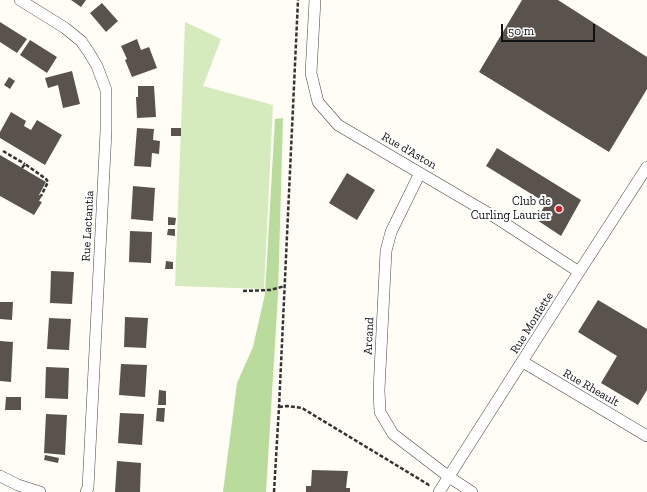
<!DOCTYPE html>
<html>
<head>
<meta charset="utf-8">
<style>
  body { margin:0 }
  #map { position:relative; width:647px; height:492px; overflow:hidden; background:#fffdf5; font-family:"Zilla Slab",serif }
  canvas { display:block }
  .scale { position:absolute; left:501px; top:24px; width:94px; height:18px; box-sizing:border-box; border:2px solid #111; border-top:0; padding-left:5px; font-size:12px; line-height:14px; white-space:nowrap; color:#111; -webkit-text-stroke:3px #fff; paint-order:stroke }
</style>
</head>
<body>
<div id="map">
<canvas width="647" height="492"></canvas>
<div class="scale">50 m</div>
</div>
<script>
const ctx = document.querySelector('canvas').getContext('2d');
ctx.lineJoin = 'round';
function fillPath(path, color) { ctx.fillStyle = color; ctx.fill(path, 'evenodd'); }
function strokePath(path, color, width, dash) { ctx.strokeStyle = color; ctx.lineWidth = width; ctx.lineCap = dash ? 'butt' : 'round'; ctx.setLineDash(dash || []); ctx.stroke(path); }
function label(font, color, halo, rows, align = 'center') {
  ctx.font = font + ' "Zilla Slab",serif'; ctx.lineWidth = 4; ctx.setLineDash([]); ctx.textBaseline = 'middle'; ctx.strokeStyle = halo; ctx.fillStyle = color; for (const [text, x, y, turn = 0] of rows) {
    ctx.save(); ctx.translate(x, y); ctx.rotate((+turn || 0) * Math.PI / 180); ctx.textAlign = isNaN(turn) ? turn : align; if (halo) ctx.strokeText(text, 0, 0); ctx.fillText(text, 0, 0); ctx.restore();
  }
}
fillPath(new Path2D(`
  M 185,22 L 221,39 L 203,86 L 273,105 L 264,289 L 175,286 Z`), '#d5ebbd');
fillPath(new Path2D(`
  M 283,118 L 278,295 L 266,492 L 223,492 L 237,383 L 253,347 L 265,294 L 275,119 Z`), '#b9dc9c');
fillPath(new Path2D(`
  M 71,0 L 86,0 L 81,7 Z
  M 522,0 L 558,0 L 647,57 L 647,89 L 609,152 L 479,72 Z
  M 102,3 L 118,21 L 106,32 L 90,13 Z
  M 0,22 L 27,39 L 17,53 L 0,42 Z
  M 137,39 L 141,50 L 149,47 L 157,68 L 132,77 L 125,60 L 127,59 L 121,46 Z
  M 30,40 L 57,57 L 47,73 L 20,55 Z
  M 72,71 L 80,104 L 63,108 L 58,85 L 48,88 L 45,78 Z
  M 9,77 L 15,81 L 10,89 L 4,85 Z
  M 138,86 L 154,86 L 156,117 L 137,118 L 136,97 L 138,97 Z
  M 11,112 L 26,121 L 24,126 L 31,130 L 37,120 L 62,135 L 45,165 L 0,138 L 0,132 Z
  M 137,128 L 154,129 L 153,140 L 160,141 L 159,154 L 152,153 L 151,167 L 134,166 Z
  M 171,128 L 181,128 L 181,136 L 171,136 Z
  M 497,148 L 581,200 L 561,236 L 537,220 L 546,203 L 486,166 Z
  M 0,155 L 46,182 L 39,195 L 42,196 L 39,201 L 42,202 L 34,215 L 0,196 Z
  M 347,173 L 375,190 L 357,220 L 329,203 Z
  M 133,186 L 155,188 L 153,221 L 131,219 Z
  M 168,217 L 176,218 L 175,225 L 168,225 Z
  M 168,229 L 175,229 L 175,236 L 167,235 Z
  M 130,231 L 152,232 L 151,263 L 129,262 Z
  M 166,261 L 173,262 L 173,269 L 165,269 Z
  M 51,271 L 74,272 L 72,304 L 50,303 Z
  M 598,300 L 647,329 L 647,390 L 638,405 L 601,383 L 617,356 L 578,332 Z
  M 0,302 L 13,302 L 12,320 L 0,319 Z
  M 125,317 L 148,318 L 146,348 L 124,347 Z
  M 49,318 L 71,319 L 69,350 L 47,349 Z
  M 0,341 L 13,342 L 11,382 L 0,381 Z
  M 121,364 L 147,365 L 145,397 L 119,395 Z
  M 46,367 L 69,368 L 68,399 L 45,398 Z
  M 159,390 L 166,391 L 166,405 L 158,405 Z
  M 6,397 L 21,397 L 21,410 L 5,410 Z
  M 157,408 L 165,408 L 164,422 L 156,421 Z
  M 120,413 L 144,414 L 142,445 L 118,443 Z
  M 46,414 L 67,415 L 65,455 L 44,453 Z
  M 45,455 L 59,458 L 58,463 L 44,460 Z
  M 117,461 L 141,463 L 140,492 L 115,492 Z
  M 312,470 L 348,471 L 346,488 L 350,488 L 350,492 L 306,492 L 306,486 L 311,486 Z`), '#5a524d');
const minor = new Path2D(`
  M 20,0 L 65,28 L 81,41 L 88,51 L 97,66 L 106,90 L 106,131 L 88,488 L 86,492
  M 315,0 L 311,73 L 318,102 L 338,125 L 498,219 L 579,272
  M 420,173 L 391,232 L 386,251 L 379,390 L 380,412 L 393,434 L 449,477 L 472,492
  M 523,362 L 647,436
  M 0,476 L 18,485 L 40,492
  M 439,492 L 579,272 L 647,167`);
strokePath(minor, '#444', 12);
strokePath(new Path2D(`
  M 3,151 L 25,164
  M 22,168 L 25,164 L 46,179 L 48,182 L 41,196
  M 243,291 L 270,290 L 285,286
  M 279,407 L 287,406 L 302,408 L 429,485 L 431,484
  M 274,492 L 279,407 L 298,0`), '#333', 2.5, [4, 2]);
strokePath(minor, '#fff', 11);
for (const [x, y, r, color] of [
  [559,209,4,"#c4262e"]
]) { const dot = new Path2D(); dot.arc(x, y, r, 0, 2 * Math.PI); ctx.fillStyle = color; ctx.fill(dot); strokePath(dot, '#fff', 1.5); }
label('12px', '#111', '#fff', [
  ["Rue d'Aston",409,151,30],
  ["Rue Lactantia",88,226,-87],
  ["Rue Monfette",532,323,-58],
  ["Arcand",369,336,-87],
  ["Rue Rheault",591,388,30]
]);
label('12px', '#111', '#fff', [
  ["Club de",551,202],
  ["Curling Laurier",551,216]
], 'right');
</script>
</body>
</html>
